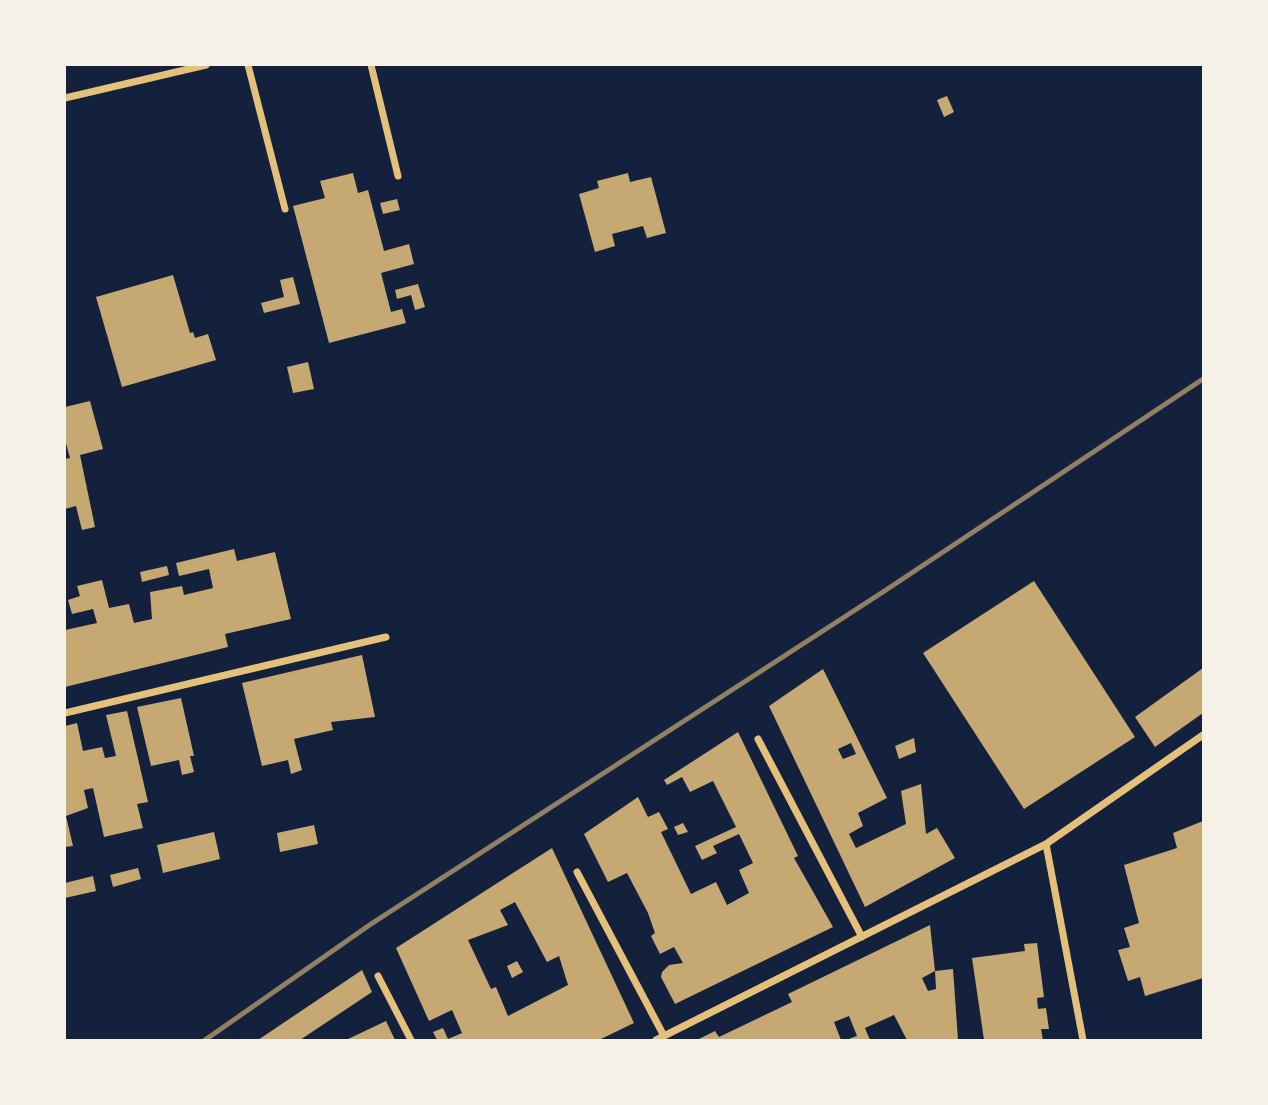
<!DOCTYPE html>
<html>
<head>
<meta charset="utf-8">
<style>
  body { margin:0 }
  #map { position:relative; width:1268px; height:1105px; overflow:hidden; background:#14213d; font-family:Barlow,sans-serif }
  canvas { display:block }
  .frame { position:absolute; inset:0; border:66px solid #f6f1e7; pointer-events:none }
</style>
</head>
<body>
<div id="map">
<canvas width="1268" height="1105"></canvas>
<div class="frame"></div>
</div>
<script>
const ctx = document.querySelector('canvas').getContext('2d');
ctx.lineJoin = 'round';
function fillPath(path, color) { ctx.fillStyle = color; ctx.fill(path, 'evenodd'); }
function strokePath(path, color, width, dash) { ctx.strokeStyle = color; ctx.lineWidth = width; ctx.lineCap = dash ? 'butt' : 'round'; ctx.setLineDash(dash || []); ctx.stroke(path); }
fillPath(new Path2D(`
  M 947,96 L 954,112 L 944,117 L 937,100 Z
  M 353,173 L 358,193 L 368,190 L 384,251 L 409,244 L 414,264 L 381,273 L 391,312 L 402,309 L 406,323 L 329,343 L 293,206 L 325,198 L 320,181 Z
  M 628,173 L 630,182 L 651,177 L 666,233 L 647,238 L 643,226 L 612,234 L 615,246 L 595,252 L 579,194 L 599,188 L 597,181 Z
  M 397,199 L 400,210 L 383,214 L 380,203 Z
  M 173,275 L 190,333 L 193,332 L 195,338 L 208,334 L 216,360 L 122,387 L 96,297 Z
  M 293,277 L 300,304 L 264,313 L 261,303 L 284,297 L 280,280 Z
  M 418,284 L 425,307 L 415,310 L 411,295 L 397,299 L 395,290 Z
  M 308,362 L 314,389 L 293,393 L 287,367 Z
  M 90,401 L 103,449 L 80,455 L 95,527 L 82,530 L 76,506 L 65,509 L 65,459 L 70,458 L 65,440 L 65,407 Z
  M 234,549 L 237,561 L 275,552 L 291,619 L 225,634 L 228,647 L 65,687 L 65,630 L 97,623 L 93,609 L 72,614 L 68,600 L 80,596 L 77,586 L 102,580 L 109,608 L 129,604 L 134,623 L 152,619 L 150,592 L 182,586 L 184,595 L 213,588 L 209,569 L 179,576 L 176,563 Z
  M 167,566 L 169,575 L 142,582 L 140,572 Z
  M 1034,581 L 1135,737 L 1024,809 L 923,653 Z
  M 362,655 L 375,717 L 331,722 L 333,730 L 294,739 L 302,770 L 291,774 L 288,760 L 262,766 L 242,683 Z
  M 1203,668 L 1203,713 L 1155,747 L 1135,717 Z
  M 823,669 L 887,798 L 858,813 L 863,826 L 849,834 L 856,848 L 906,824 L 901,791 L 921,784 L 926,834 L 937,828 L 955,858 L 865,907 L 769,706 ZM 851,743 L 856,754 L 843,759 L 838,749 Z
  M 181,698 L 194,756 L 190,756 L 194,772 L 182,775 L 179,760 L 151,766 L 137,707 Z
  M 127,711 L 148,802 L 137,804 L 143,828 L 104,837 L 93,788 L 84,790 L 88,808 L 66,816 L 73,846 L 65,847 L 65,726 L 77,723 L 83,751 L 102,747 L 105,758 L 116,756 L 106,715 Z
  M 738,732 L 798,856 L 794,858 L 833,927 L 675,1004 L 661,977 L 662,972 L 669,965 L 683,963 L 674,947 L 660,954 L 651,936 L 655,933 L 648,913 L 627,873 L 608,882 L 584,834 L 638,797 L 648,817 L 659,812 L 668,829 L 661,832 L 691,894 L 716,882 L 727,905 L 749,893 L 739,870 L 753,863 L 739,834 L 713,846 L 717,853 L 702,860 L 695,846 L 736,827 L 713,781 L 690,792 L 682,777 L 667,785 L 664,780 Z
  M 914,738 L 916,752 L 899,759 L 895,746 Z
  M 1203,821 L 1203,978 L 1145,996 L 1140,977 L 1128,981 L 1118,950 L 1130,947 L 1124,928 L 1139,923 L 1124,865 L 1177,848 L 1173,833 Z
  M 683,823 L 688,832 L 678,835 L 674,827 Z
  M 314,825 L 318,844 L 280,852 L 277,833 Z
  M 214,832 L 220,859 L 163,873 L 157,845 Z
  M 552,848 L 634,1023 L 599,1040 L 437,1040 L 433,1032 L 443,1028 L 448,1039 L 462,1033 L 452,1010 L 429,1021 L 396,948 ZM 515,902 L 547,962 L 559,956 L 568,985 L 508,1016 L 496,987 L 491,989 L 468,940 L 508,925 L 500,910 Z
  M 138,868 L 141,879 L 113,887 L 110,875 Z
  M 93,876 L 96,891 L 65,898 L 65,883 Z
  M 930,925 L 935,971 L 922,978 L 928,991 L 936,989 L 935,971 L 953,969 L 958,1040 L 907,1040 L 894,1015 L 865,1028 L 870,1040 L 846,1040 L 857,1036 L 849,1016 L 834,1022 L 841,1040 L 697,1040 L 715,1031 L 719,1037 L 792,1002 L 788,994 Z
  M 1037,943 L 1044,997 L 1037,998 L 1038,1009 L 1046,1008 L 1049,1029 L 1041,1029 L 1043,1040 L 984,1040 L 972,958 L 1025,951 L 1024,944 Z
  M 517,961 L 523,972 L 512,978 L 507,966 Z
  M 362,970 L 372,992 L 300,1040 L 258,1040 Z
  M 386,1021 L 395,1040 L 346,1040 Z`), '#c6a872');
strokePath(new Path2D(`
  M 248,65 L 285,209
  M 371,65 L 398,176
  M 65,98 L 206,65
  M 65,713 L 386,637
  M 758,739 L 862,937
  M 1046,844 L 1083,1040
  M 577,872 L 664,1036
  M 378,976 L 411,1040
  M 656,1040 L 1046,844 L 1203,735`), '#e5c07b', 7);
strokePath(new Path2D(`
  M 205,1040 L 371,924 L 886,590 L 1203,379`), '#918062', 5);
</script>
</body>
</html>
